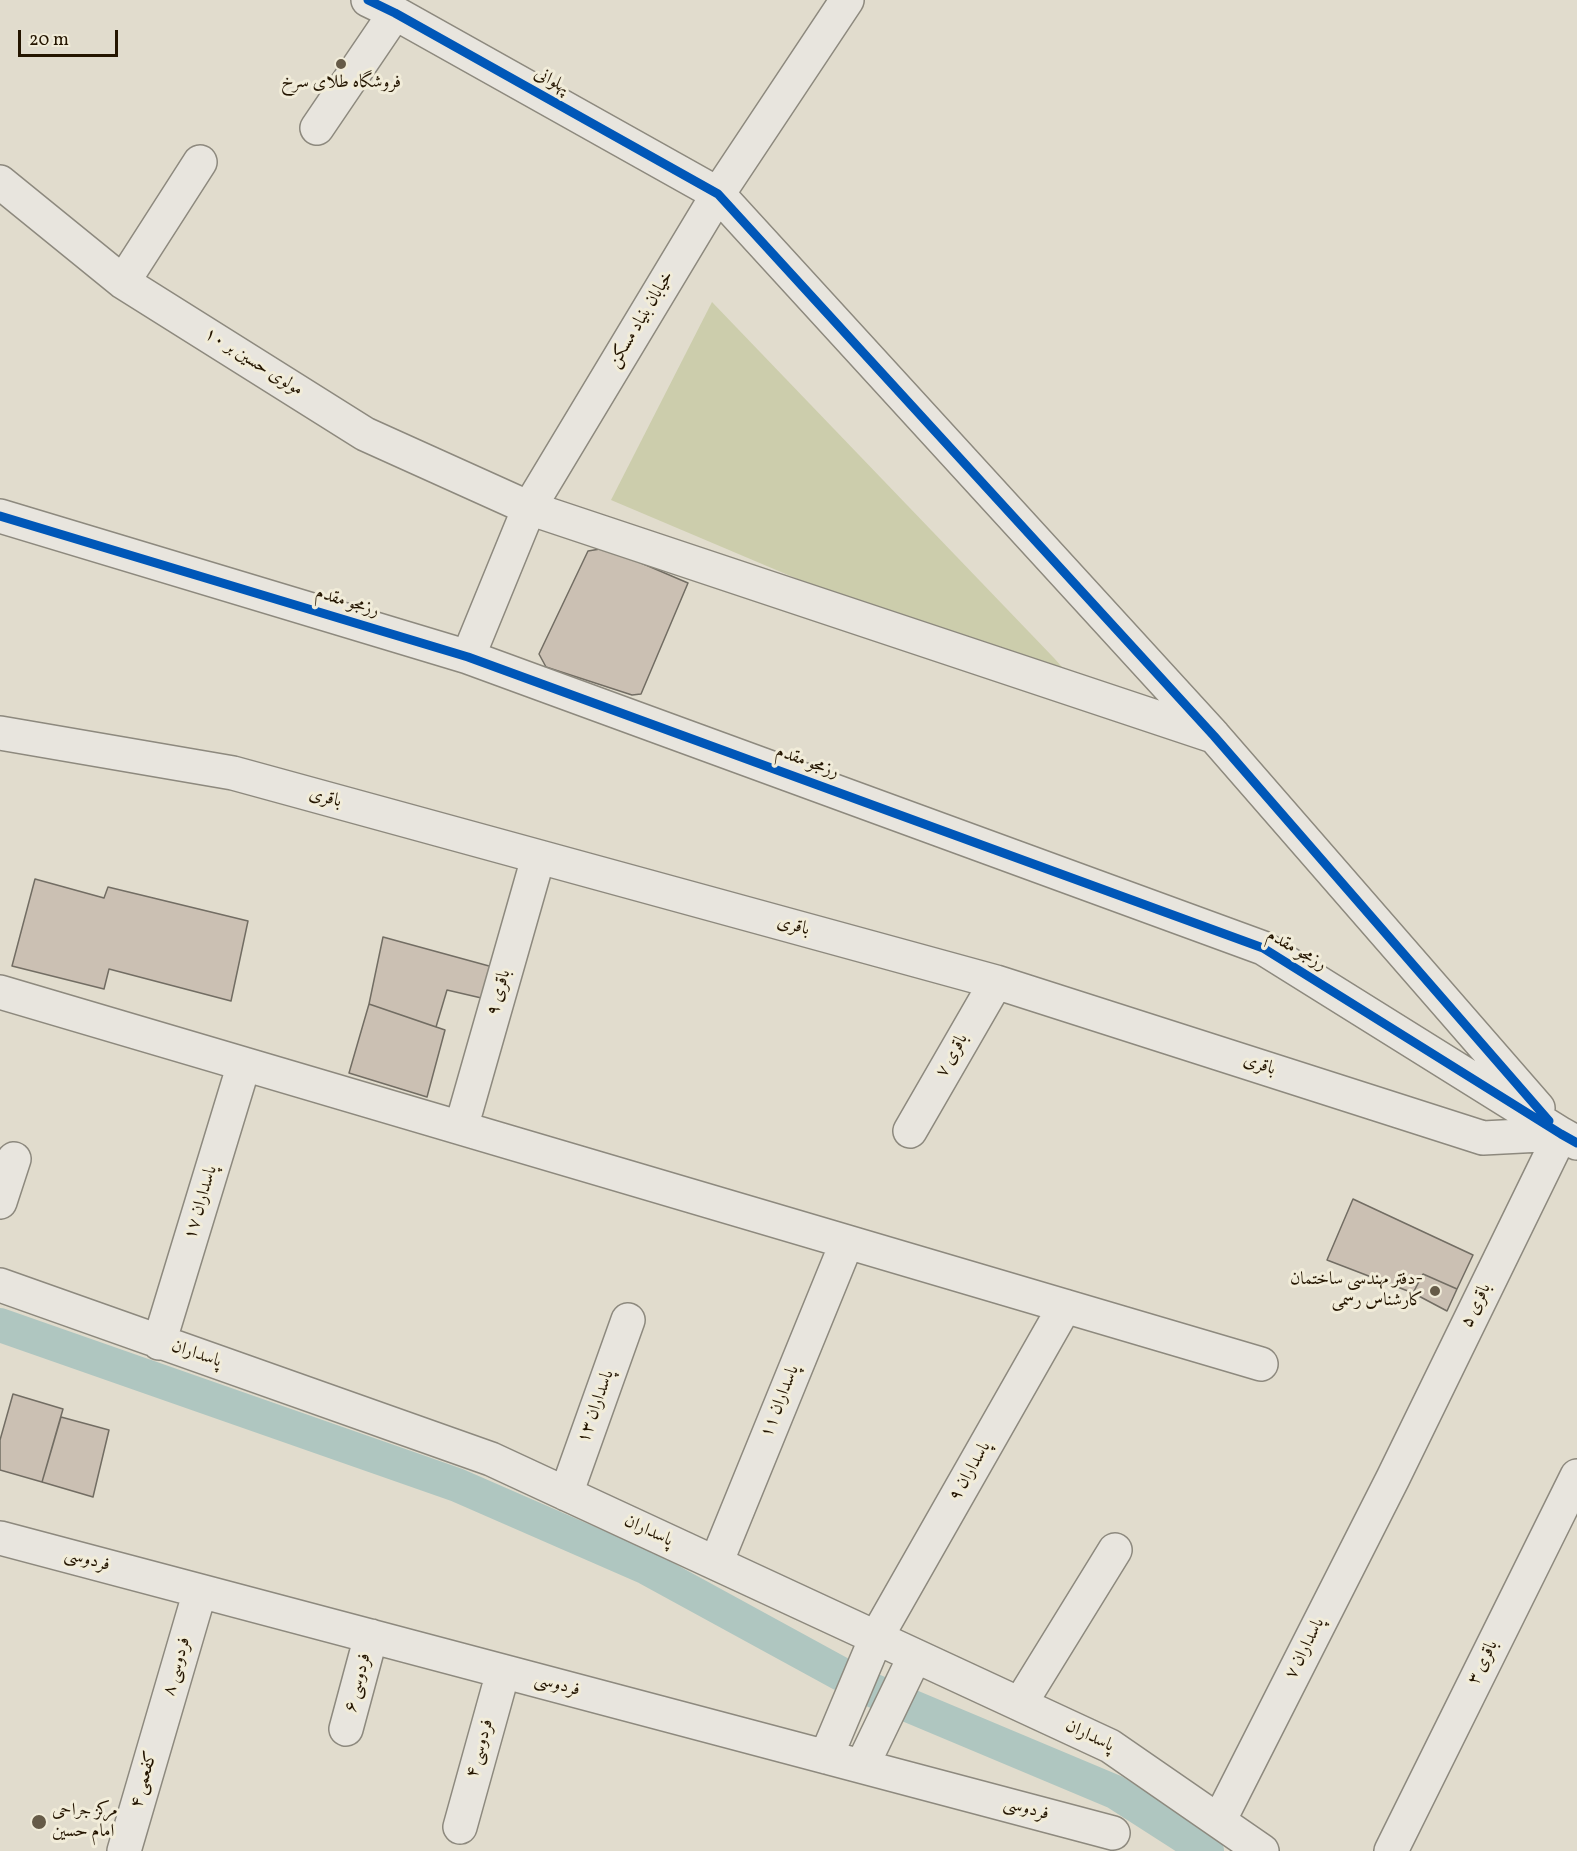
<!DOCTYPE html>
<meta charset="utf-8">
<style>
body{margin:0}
#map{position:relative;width:1577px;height:1851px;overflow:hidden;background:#e1dccd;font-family:Vollkorn,serif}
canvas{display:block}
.scale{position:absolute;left:18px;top:30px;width:100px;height:27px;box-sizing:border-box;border:3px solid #241500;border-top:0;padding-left:8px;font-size:18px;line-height:21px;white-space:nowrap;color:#241500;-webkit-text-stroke:4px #f1ecd9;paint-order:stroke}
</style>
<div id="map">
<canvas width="1577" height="1851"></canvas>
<div class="scale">20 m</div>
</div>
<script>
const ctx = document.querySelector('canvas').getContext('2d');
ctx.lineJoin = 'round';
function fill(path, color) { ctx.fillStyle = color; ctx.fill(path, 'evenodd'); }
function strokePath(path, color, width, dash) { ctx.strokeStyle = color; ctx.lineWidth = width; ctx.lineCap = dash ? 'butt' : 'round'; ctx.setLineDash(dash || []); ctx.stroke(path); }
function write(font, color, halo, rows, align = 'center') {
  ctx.font = font + ' Vollkorn,Amiri,serif'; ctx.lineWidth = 6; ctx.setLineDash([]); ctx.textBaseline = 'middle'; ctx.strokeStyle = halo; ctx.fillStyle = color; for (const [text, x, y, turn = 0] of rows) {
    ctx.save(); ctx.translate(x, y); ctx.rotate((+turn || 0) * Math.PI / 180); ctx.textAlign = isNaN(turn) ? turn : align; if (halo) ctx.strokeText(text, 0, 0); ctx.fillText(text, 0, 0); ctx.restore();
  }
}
const green = new Path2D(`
 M712,302l342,356 41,47 -484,-205z`);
const canal = new Path2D(`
 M0,1325l457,160 190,83 194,106
 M872,1690l243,102 92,59`);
const building = new Path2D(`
 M606,548l82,35 -47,111 -9,1 -86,-28 -7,-13 49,-103z
 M35,879l69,19 4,-11 140,34 -17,80 -122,-32 -5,20 -92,-23z
 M383,937l117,32 -10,31 -43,-10 -11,37 -67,-23z
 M369,1004l76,26 -18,67 -78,-24z
 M1353,1199l120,56 -16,34 -34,-15 -10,19 -86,-33z
 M1423,1274l34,15 -10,22 -34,-18z
 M13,1394l50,15 -21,73 -42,-12v-30z
 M61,1417l48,13 -16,67 -51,-15z`);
const minor = new Path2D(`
 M368,0l27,13 323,181 496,542 324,372
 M317,128l78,-115
 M0,182l123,100 242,152 164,74 684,228
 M123,282l77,-120
 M0,516l468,141 795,291 298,186 16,9
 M468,657l61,-149 189,-314 129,-194
 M0,733l233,40 763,209 487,156 78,-4
 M0,992l1261,372
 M461,1128l77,-270
 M910,1131l86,-149
 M0,1202l14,-43
 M0,1285l491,174 619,287 152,105
 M159,1343l85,-279
 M566,1494l62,-174
 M0,1538l1113,295
 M716,1563l131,-321
 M1020,1704l95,-154
 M346,1729l25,-93
 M826,1757l50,-119 189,-332
 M862,1766l53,-110
 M1219,1821l174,-343 168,-344
 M460,1827l43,-155
 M124,1851l76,-260
 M1391,1851l186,-375`);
const cycleway = new Path2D(`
 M368,0l27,13 323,181 496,542 335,385
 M0,516l468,141 795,291 298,186 16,9`);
const markers = [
 [341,64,6,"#665b48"],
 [1435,1291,6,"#665b48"],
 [39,1822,8,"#665b48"]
];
const streetNames = [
 ["پهلوانی",551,82,29],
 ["خیابان بنیاد مسکن",642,320,-59],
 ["مولوی حسین بر ۱۰",253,363,32],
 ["رزمجو مقدم",347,603,17],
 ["رزمجو مقدم",807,763,20],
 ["باقری",325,799,15],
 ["باقری",793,927,15],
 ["رزمجو مقدم",1296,951,30],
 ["باقری ۹",500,993,-74],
 ["باقری ۷",953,1056,-60],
 ["باقری",1259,1066,18],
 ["پاسداران ۱۷",202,1203,-73],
 ["باقری ۵",1477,1306,-64],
 ["پاسداران",196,1355,19],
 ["پاسداران ۱۱",781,1402,-68],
 ["پاسداران ۱۳",597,1407,-70],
 ["پاسداران ۹",971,1472,-60],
 ["پاسداران",648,1532,25],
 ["فردوسی",87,1561,15],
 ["پاسداران ۷",1306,1649,-63],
 ["باقری ۳",1484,1663,-64],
 ["فردوسی ۸",178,1667,-74],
 ["فردوسی ۶",359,1683,-75],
 ["فردوسی",557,1686,15],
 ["پاسداران",1089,1737,26],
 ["فردوسی ۴",481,1749,-74],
 ["کفعمی ۴",145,1780,-74],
 ["فردوسی",1026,1810,15]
];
const poiNames = [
 ["فروشگاه طلای سرخ",341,84],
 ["دفتر مهندسی ساختمان-",1423,1281,"right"],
 ["کارشناس رسمی",1423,1302,"right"],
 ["مرکز جراحی",52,1812,"left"],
 ["امام حسین",52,1833,"left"]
];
fill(green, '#cccdac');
strokePath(canal, '#afc6c0', 34);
fill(building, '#cbc0b3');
strokePath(building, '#726d63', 1.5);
strokePath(minor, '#8d897e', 36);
strokePath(minor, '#e8e5de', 33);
strokePath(cycleway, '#0057b8', 9);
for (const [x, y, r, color] of markers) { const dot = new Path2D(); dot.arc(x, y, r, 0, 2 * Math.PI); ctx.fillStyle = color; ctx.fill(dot); strokePath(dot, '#f1ecd9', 2); }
write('18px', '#241500', '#f1ecd9', streetNames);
write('18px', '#241500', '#f1ecd9', poiNames);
</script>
